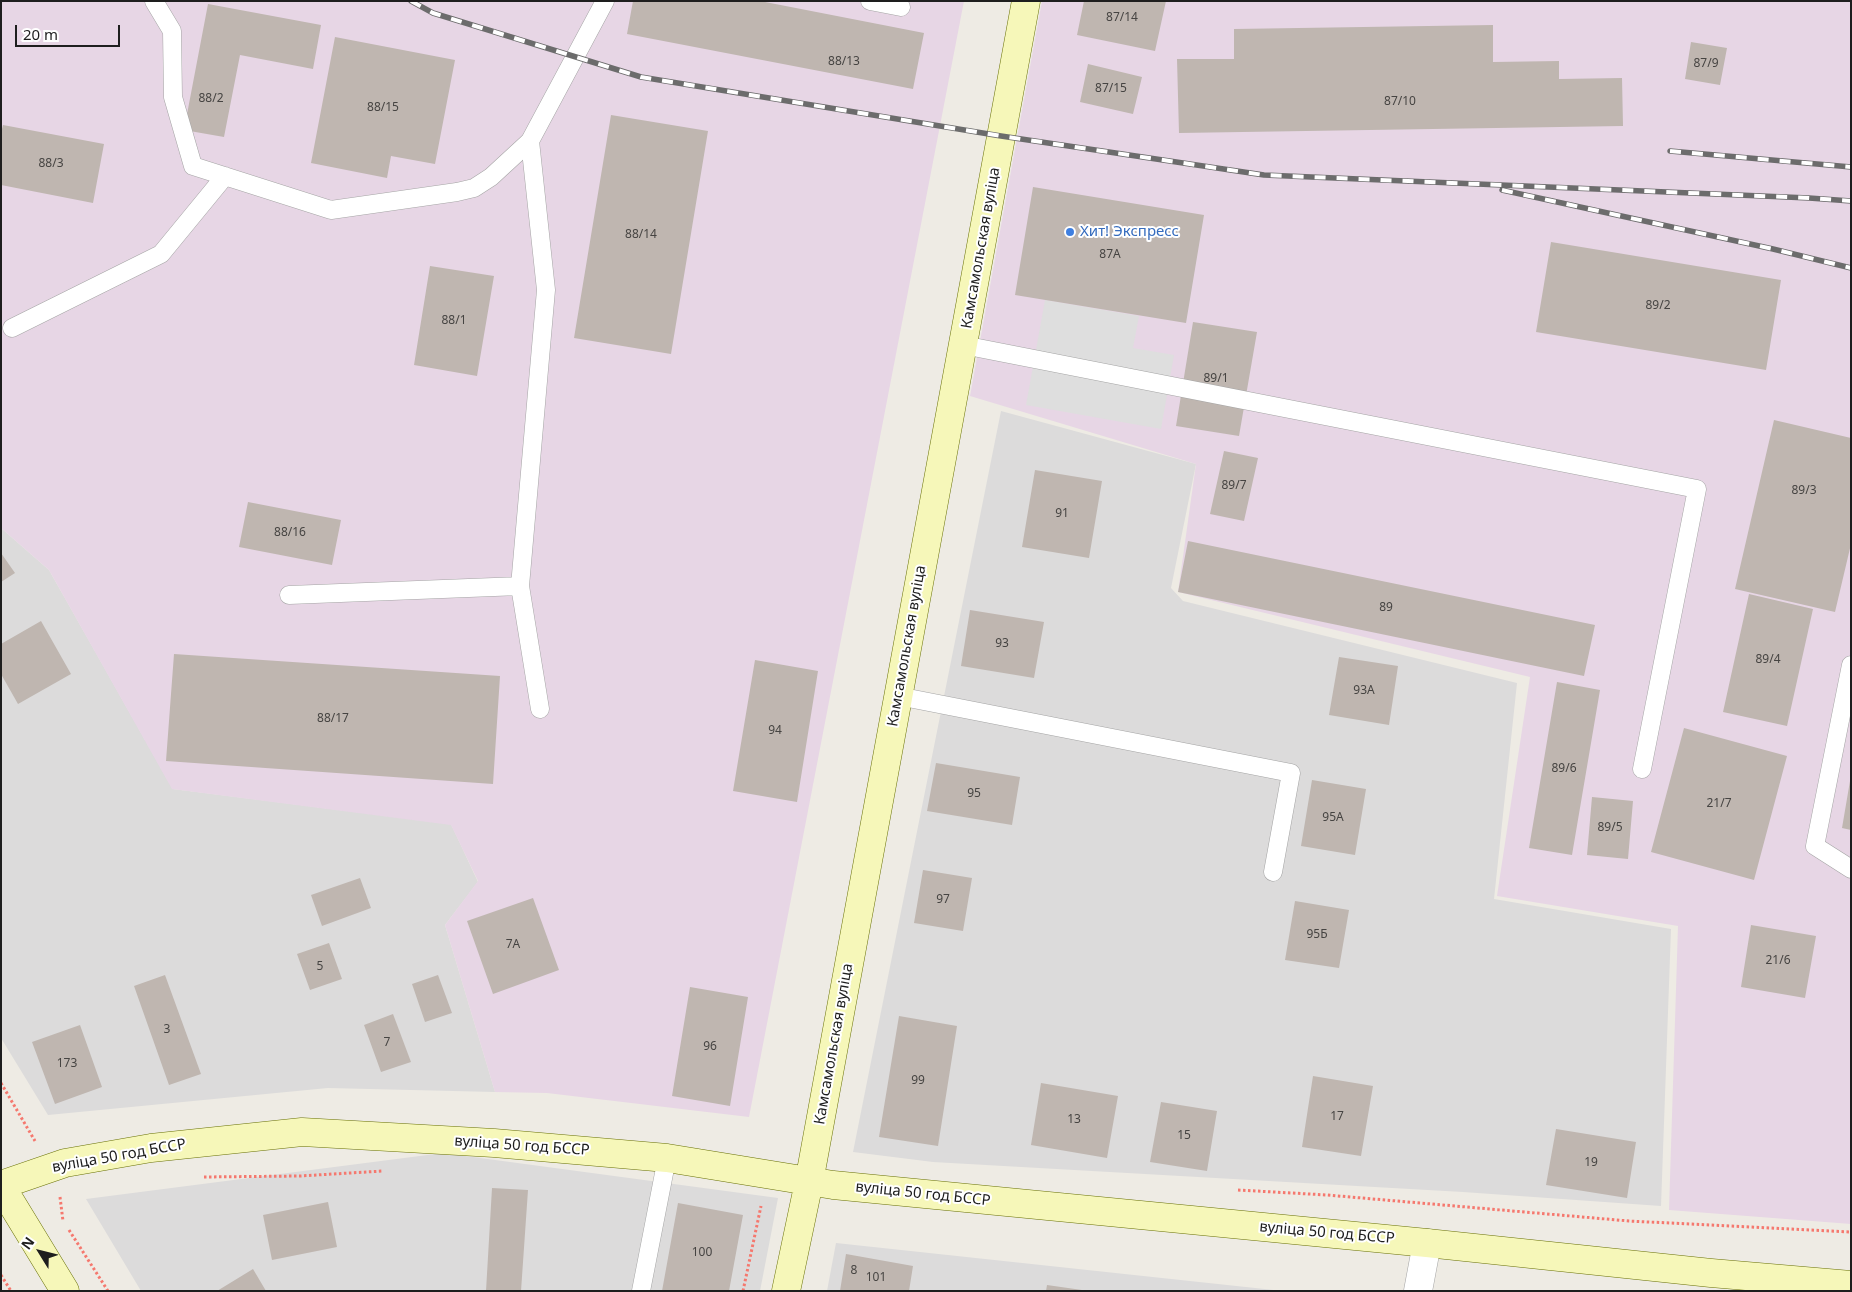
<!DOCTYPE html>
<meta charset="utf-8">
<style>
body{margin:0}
#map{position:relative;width:1852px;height:1292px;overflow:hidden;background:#eeebe4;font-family:"Noto Sans",sans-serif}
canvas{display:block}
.frame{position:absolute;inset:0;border:2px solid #1e1e1e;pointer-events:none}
.north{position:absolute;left:15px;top:1227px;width:50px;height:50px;-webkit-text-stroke:4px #fff;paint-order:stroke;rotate:306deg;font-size:14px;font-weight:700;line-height:20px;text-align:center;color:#1e1e1e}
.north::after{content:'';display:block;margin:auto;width:18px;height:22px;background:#1e1e1e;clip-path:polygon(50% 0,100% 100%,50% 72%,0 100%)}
.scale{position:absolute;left:15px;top:25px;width:105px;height:22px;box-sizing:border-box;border:2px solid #1e1e1e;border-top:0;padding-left:6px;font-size:15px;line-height:18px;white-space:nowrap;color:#1e1e1e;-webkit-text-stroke:4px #fff;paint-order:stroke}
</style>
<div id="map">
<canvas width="1852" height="1292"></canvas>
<div class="frame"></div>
<div class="north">N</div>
<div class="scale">20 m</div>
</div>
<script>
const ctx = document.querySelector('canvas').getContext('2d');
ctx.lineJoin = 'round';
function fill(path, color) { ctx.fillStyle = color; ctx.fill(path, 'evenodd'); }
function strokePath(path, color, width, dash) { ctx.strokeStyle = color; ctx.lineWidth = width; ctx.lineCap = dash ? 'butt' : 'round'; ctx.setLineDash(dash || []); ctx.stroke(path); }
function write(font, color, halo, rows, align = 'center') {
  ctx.font = font + ' "Noto Sans",sans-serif'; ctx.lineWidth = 4; ctx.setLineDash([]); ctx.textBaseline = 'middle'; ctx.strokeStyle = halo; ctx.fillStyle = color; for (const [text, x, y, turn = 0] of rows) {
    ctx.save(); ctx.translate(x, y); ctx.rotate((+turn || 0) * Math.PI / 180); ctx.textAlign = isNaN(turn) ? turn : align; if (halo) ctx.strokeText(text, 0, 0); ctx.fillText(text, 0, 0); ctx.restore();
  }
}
const residential = new Path2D(`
 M1001,411l195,53 -25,124 12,13 334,82 -23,216 177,30 -10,277 -198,-14 -530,-30 -80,-10z
 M1,528l48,42 124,219 278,35 27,58 -33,43 50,167 -167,-4 -280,27 -47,-77z
 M443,1153l335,45 -18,93h-619l-55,-92z
 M836,1243l447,48h-456z`);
const industrial = new Path2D(`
 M1,1h963l-215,1116 -202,-24 -52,-1 -50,-167 33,-44 -27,-56 -279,-36 -123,-219 -48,-42z
 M1042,1h809v1223l-182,-14 9,-284 -181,-30 33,-219 -352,-85 18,-128 -226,-68z`);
const parking = new Path2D(`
 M1045,300l94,16 -6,32 41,7 -13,74 -135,-24z`);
const building = new Path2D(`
 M633,1h127l164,32 -11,56 -286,-55z
 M1084,1h82l-11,50 -78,-16z
 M208,4l113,21 -8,44 -73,-14 -16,82 -40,-7z
 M1493,25v37l66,-1v18l63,-1 1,48 -444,7 -2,-74h57v-30z
 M335,37l120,23 -20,104 -44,-8 -4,22 -76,-15z
 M1691,42l36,6 -7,37 -35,-6z
 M1088,64l54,13 -9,37 -53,-12z
 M611,115l97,16 -37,223 -97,-16z
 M3,125l101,19 -11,59 -92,-18v-52z
 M1033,187l171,28 -18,108 -171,-28z
 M1551,242l230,38 -15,90 -230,-38z
 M430,266l64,10 -17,100 -63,-11z
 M1193,322l64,10 -18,104 -63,-10z
 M1774,420l77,18v106l-16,68 -100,-23z
 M1224,451l34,7 -14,63 -34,-7z
 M1035,470l67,11 -13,77 -67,-11z
 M248,502l93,18 -9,45 -93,-18z
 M1188,541l407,84 -11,51 -406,-84z
 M1,553l14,20 -14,9z
 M1749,594l64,15 -26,117 -64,-14z
 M970,610l74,12 -10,56 -73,-12z
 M41,621l30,53 -53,30 -17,-30v-30z
 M174,654l326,22 -7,108 -327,-23z
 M1339,657l59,9 -9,59 -60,-10z
 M755,660l63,11 -21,131 -64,-11z
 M1557,682l43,8 -28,165 -43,-7z
 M1684,728l103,28 -33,124 -103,-28z
 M936,763l84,14 -8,48 -85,-14z
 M1312,780l54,9 -11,66 -54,-9z
 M1850,781h1v49l-9,-2z
 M1592,797l41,4 -5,58 -41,-4z
 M923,870l49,8 -9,53 -49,-8z
 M360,878l11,30 -49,18 -11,-31z
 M533,898l26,72 -66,24 -26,-73z
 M1295,901l54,9 -10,58 -54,-8z
 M1751,925l65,11 -11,62 -64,-11z
 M329,943l13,36 -32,11 -13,-36z
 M165,975l36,99 -32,11 -35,-99z
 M438,975l14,38 -27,9 -13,-38z
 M690,987l58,10 -18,109 -58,-10z
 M393,1014l18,48 -30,10 -17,-47z
 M899,1016l58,10 -19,120 -59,-9z
 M80,1025l22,62 -47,17 -23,-62z
 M1313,1076l60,10 -12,70 -59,-9z
 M1041,1083l77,13 -11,62 -76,-13z
 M1161,1102l56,9 -10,60 -57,-9z
 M1556,1129l80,13 -9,56 -81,-13z
 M492,1188l36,2 -7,101h-35z
 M328,1202l9,45 -65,13 -9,-45z
 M678,1203l65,12 -14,76h-67z
 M846,1254l67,12 -4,25h-69z
 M253,1269l13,22h-49z
 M1047,1285l35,5 -1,1h-35z`);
const path = new Path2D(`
 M1,1083l34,58
 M204,1177l96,-1 83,-5
 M1238,1190l89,5 302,26 222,11
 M60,1197l3,24
 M69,1230l39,61
 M1,1275l10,16
 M743,1291l18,-85`);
const service = new Path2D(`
 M154,1l18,30 1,66 20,69 138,44 126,-18 17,-4 17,-11 39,-36 75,-140
 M870,1l31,6
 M530,141l16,149 -26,296 20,123
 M12,328l149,-74 64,-78
 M963,345l734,144 -55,280
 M289,595l231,-9
 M1851,665l-36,181 36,23
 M898,696l393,77 -18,99
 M641,1291l26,-133`);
const minor = new Path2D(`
 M1418,1291l9,-48`);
const secondary = new Path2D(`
 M1,1185l64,-22 86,-15 151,-16 192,11 173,15 166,27 594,58 284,30 140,12
 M1,1186l64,105
 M786,1291l23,-109 217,-1181`);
const rail = new Path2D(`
 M411,1l22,12 208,64 360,59 263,39 545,23 42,3
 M1670,151l181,16
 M1502,190l271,59 78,19`);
const markers = [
 [1070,232,5,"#3f7fe0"]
];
const numberNames = [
 ["87/14",1122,18],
 ["88/13",844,62],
 ["87/9",1706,64],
 ["87/15",1111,89],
 ["88/2",211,99],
 ["87/10",1400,102],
 ["88/15",383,108],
 ["88/3",51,164],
 ["88/14",641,235],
 ["87А",1110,255],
 ["89/2",1658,306],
 ["88/1",454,321],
 ["89/1",1216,379],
 ["89/7",1234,486],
 ["89/3",1804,491],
 ["91",1062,514],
 ["88/16",290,533],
 ["89",1386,608],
 ["93",1002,644],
 ["89/4",1768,660],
 ["93А",1364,691],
 ["88/17",333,719],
 ["94",775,731],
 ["89/6",1564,769],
 ["95",974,794],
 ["21/7",1719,804],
 ["95А",1333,818],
 ["89/5",1610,828],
 ["97",943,900],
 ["95Б",1317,935],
 ["7А",513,945],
 ["21/6",1778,961],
 ["5",320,967],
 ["3",167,1030],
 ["7",387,1043],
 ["96",710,1047],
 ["173",67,1064],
 ["99",918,1081],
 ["17",1337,1117],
 ["13",1074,1120],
 ["15",1184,1136],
 ["19",1591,1163],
 ["100",702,1253],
 ["8",854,1271],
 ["101",876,1278]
];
const shopNames = [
 ["Хит! Экспресс",1080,232]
];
const streetNames = [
 ["Камсамольская вуліца",981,248,-80],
 ["Камсамольская вуліца",907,646,-80],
 ["Камсамольская вуліца",834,1044,-80],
 ["вуліца 50 год БССР",522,1146,4],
 ["вуліца 50 год БССР",119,1156,-10],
 ["вуліца 50 год БССР",923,1194,6],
 ["вуліца 50 год БССР",1327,1233,5]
];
fill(residential, '#dcdbdb');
fill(industrial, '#e7d6e5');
fill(parking, '#dedede');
fill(building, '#bfb6b0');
strokePath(service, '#a5a5a5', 19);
strokePath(minor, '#a5a5a5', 29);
strokePath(secondary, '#697108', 29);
strokePath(path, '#f5786e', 3, [2.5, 2.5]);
strokePath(service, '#fff', 18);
strokePath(minor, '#fff', 28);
strokePath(secondary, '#f6f7b9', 28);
strokePath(rail, '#6c6c6c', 5.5);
strokePath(rail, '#fff', 4, [11]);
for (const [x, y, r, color] of markers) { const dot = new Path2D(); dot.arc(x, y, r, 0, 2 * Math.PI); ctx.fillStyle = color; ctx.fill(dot); strokePath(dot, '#fff', 2); }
write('12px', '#464442', null, numberNames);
write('15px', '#366cbe', '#fff', shopNames, 'left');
write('15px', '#1e1e1e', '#fff', streetNames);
</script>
